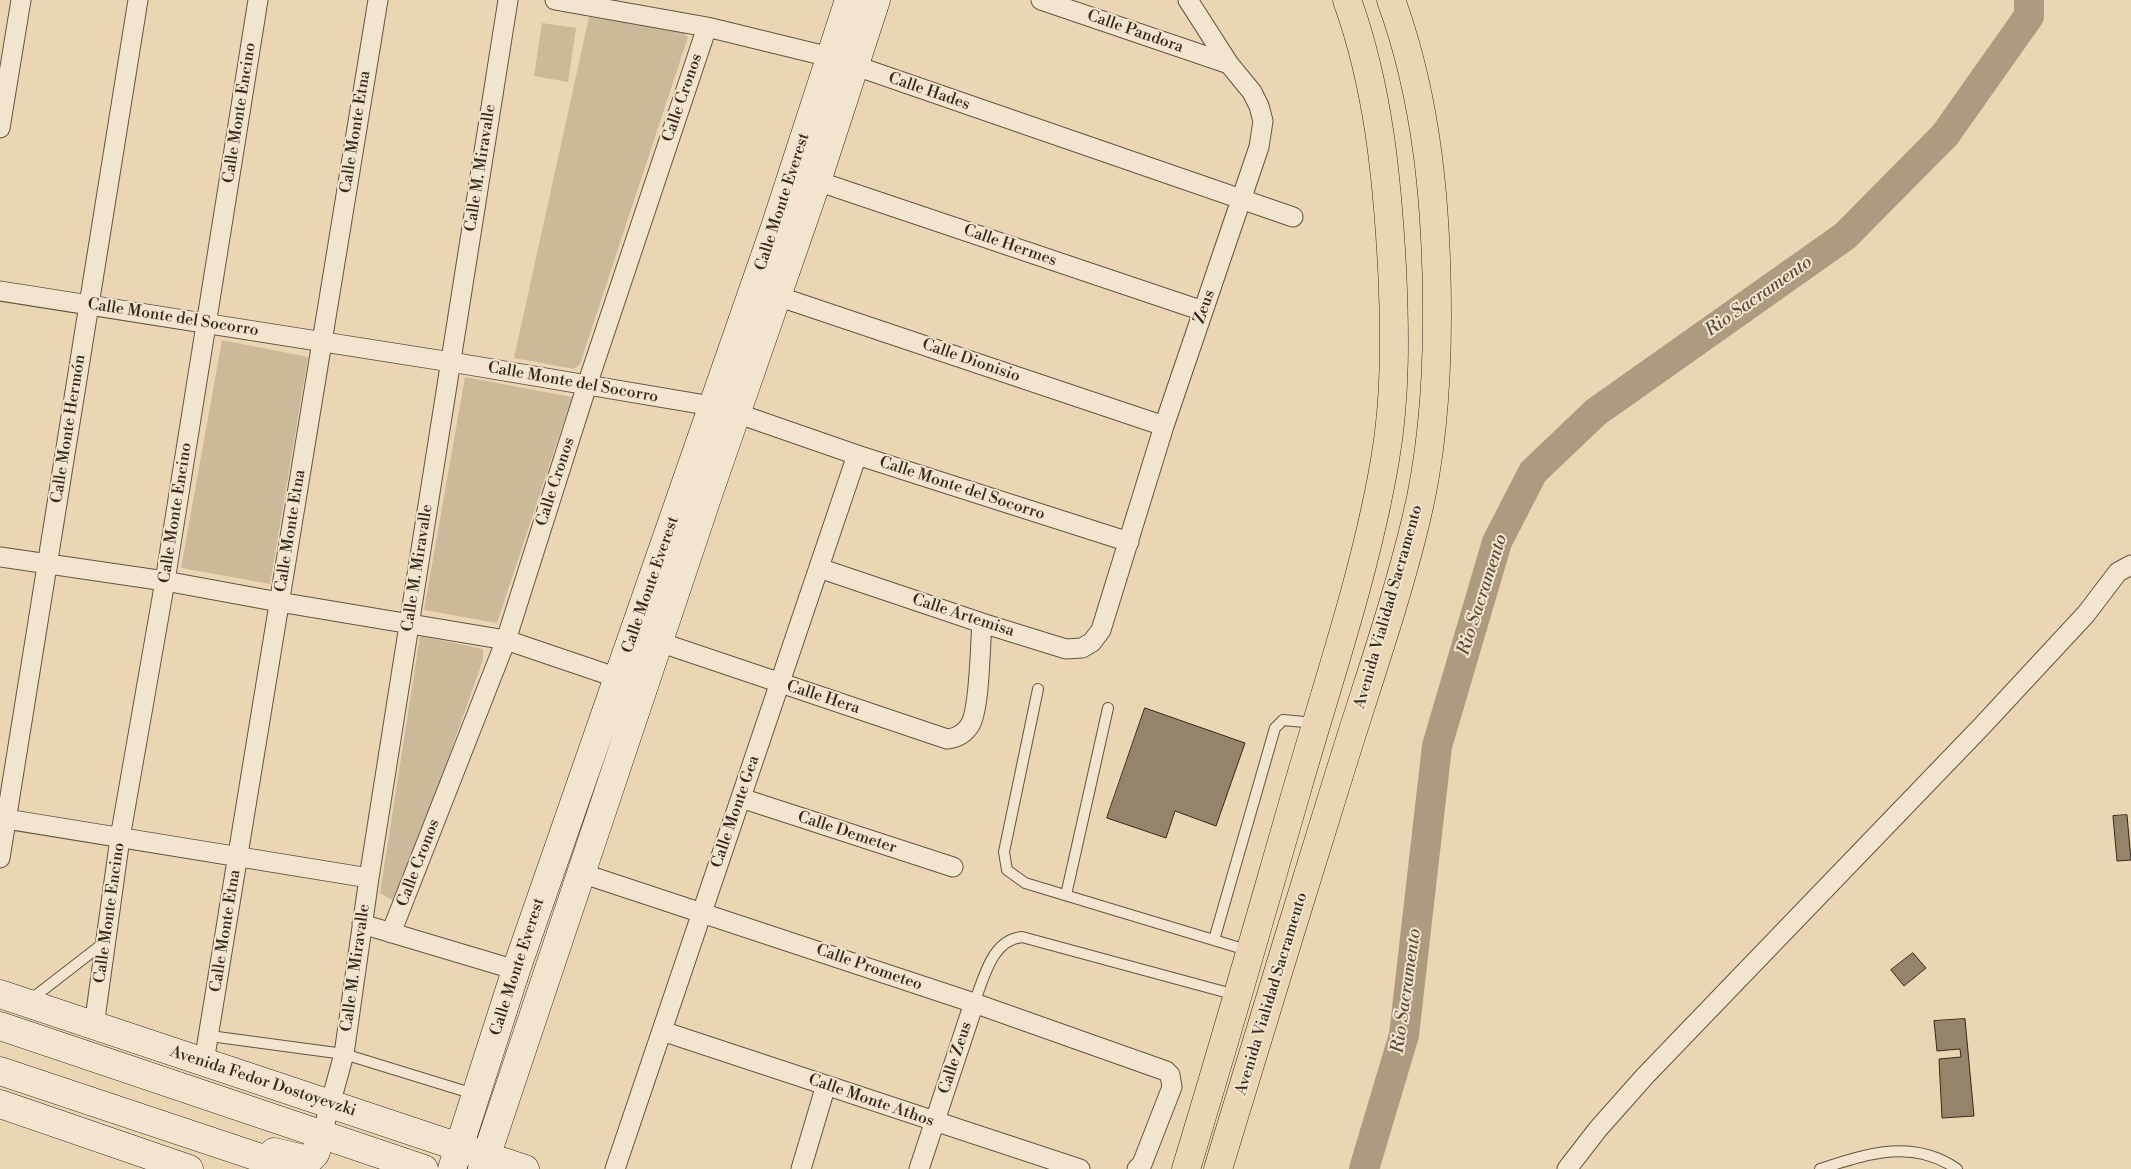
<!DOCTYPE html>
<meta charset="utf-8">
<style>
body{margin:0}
canvas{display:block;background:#ebd6b3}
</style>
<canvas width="2131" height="1169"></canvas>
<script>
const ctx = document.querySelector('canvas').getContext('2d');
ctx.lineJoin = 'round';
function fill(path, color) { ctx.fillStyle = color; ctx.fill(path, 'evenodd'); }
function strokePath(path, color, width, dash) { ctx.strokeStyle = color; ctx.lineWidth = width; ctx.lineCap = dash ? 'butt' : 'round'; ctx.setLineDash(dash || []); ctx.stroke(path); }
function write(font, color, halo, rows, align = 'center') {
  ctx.font = font + ' "Libre Bodoni",serif'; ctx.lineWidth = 4; ctx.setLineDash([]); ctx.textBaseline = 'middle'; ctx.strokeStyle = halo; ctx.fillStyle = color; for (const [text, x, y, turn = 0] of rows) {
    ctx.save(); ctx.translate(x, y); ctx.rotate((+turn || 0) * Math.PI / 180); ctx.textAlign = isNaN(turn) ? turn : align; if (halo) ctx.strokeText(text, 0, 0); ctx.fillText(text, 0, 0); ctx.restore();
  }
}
const green = new Path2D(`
 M589,17l90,13 9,7 -108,327 -6,5 -60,-11z
 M542,23l34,5 -8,54 -34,-6z
 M222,340l86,17 -38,227 -89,-16z
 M465,377l107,20 -75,226 -73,-13z
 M420,636l63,13v11l-84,237 -7,3 -12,-7z`);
const river = new Path2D(`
 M1364,1169l40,-134 33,-289 60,-204 36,-70 63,-60 249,-176 100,-101 84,-119v-16`);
const building = new Path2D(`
 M1145,708l100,35 -29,83 -41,-15 -9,27 -59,-20z
 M2127,815l4,45 -14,1 -4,-45z
 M1913,953l13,15 -22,18 -13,-16z
 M1965,1019l9,97 -32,2 -3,-59 22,-2 -1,-8 -23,2 -3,-30z`);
const lane = new Path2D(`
 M1038,689l-34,163 3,18 18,13 225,68
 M1066,895l42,-187
 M1214,940l61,-212 8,-8 32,3
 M30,1000l75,-58
 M974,1003c10,-24 17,-63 48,-66l214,58
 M210,1036l134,18 130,40
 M1820,1169c47,-15 92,-31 137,0`);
const street = new Path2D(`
 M555,0l152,27 123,30 463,160
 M1041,0l188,64
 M0,128l21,-128
 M817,181l386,130
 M0,291l451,71 261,44 24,7 121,42 272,87
 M777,296l387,130
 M0,557l165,24 114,21 227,38 112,38
 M819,568l163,55 84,26 16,-1 10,-6 9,-12 63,-204 95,-279 4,-26 -4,-15 -7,-14 -23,-28 -41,-64
 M659,642l288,97c10,-1 18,-6 23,-14 10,-16 10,-80 12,-102
 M741,798l212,69
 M0,818l369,60
 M0,858l138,-858
 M581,873l393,130 192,68 4,4 2,12 -30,77 -5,5
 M362,924l154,46
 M391,933l115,-293 81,-255 120,-358
 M94,1026l26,-188 45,-257 93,-581
 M662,1031l418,138
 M204,1062l174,-1062
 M322,1134l22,-80 25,-176 139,-878
 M615,1169l242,-714
 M801,1169l25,-84
 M919,1169l55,-166
 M1567,1169l31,-40 47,-53 337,-350 104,-112 32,-42 13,-7`);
const secondary = new Path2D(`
 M0,994l525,175
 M0,1026l424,143
 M0,1071l294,98
 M0,1104l189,65
 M274,1152l30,7 7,-1 4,-4 7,-20
 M452,1169l64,-199 258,-740 75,-230
 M482,1169l227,-677 108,-311 59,-181`);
const highway = new Path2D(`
 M1186,1169c39,-127 75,-255 112,-383 31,-108 68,-215 87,-326 11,-64 10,-129 7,-193 -5,-91 -14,-181 -45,-267
 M1218,1169c40,-131 80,-263 121,-394 26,-85 56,-168 77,-255 16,-66 21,-136 21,-204 0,-106 -9,-215 -46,-316`);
const streetNames = [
 ["Calle Pandora",1135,32,19],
 ["Calle Hades",929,92,19],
 ["Calle Cronos",683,98,-71],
 ["Calle Monte Encino",240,113,-81],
 ["Calle Monte Etna",356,132,-81],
 ["Calle M. Miravalle",481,168,-81],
 ["Calle Monte Everest",783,202,-72],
 ["Calle Hermes",1010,246,19],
 ["Zeus",1205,307,-71],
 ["Calle Monte del Socorro",173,318,9],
 ["Calle Dionisio",971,361,19],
 ["Calle Monte del Socorro",573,383,10],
 ["Calle Monte Hermón",69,429,-81],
 ["Calle Cronos",556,482,-72],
 ["Calle Monte del Socorro",962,489,18],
 ["Calle Monte Encino",176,513,-81],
 ["Calle Monte Etna",291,531,-81],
 ["Calle M. Miravalle",418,568,-81],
 ["Calle Monte Everest",651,585,-71],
 ["Avenida Vialidad Sacramento",1389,607,-74],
 ["Calle Artemisa",963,616,18],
 ["Calle Hera",823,698,18],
 ["Calle Monte Gea",736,812,-71],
 ["Calle Demeter",847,833,18],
 ["Calle Cronos",419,863,-69],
 ["Calle Monte Encino",110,913,-82],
 ["Calle Monte Etna",226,931,-81],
 ["Calle Monte Everest",518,967,-72],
 ["Calle M. Miravalle",356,968,-82],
 ["Calle Prometeo",869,968,19],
 ["Avenida Vialidad Sacramento",1272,994,-73],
 ["Calle Zeus",956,1058,-72],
 ["Avenida Fedor Dostoyevzki",263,1082,18],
 ["Calle Monte Athos",871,1101,19]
];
const waterNames = [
 ["Rio Sacramento",1759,297,-35],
 ["Rio Sacramento",1483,595,-72],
 ["Rio Sacramento",1407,991,-82]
];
fill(green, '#ccb999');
strokePath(river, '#ae9b7f', 30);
fill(building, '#95836a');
strokePath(building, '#37291b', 1);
strokePath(lane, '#645441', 12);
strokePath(street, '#645441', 21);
strokePath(secondary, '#37291b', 29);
strokePath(highway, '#37291b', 29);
strokePath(lane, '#f2e4ce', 10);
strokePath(street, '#f2e4ce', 19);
strokePath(secondary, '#f2e4ce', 28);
strokePath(highway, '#ebd6b3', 28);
write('16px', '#37291b', '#f2e4ce', streetNames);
write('italic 18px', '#5b4b39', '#f2e4ce', waterNames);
</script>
